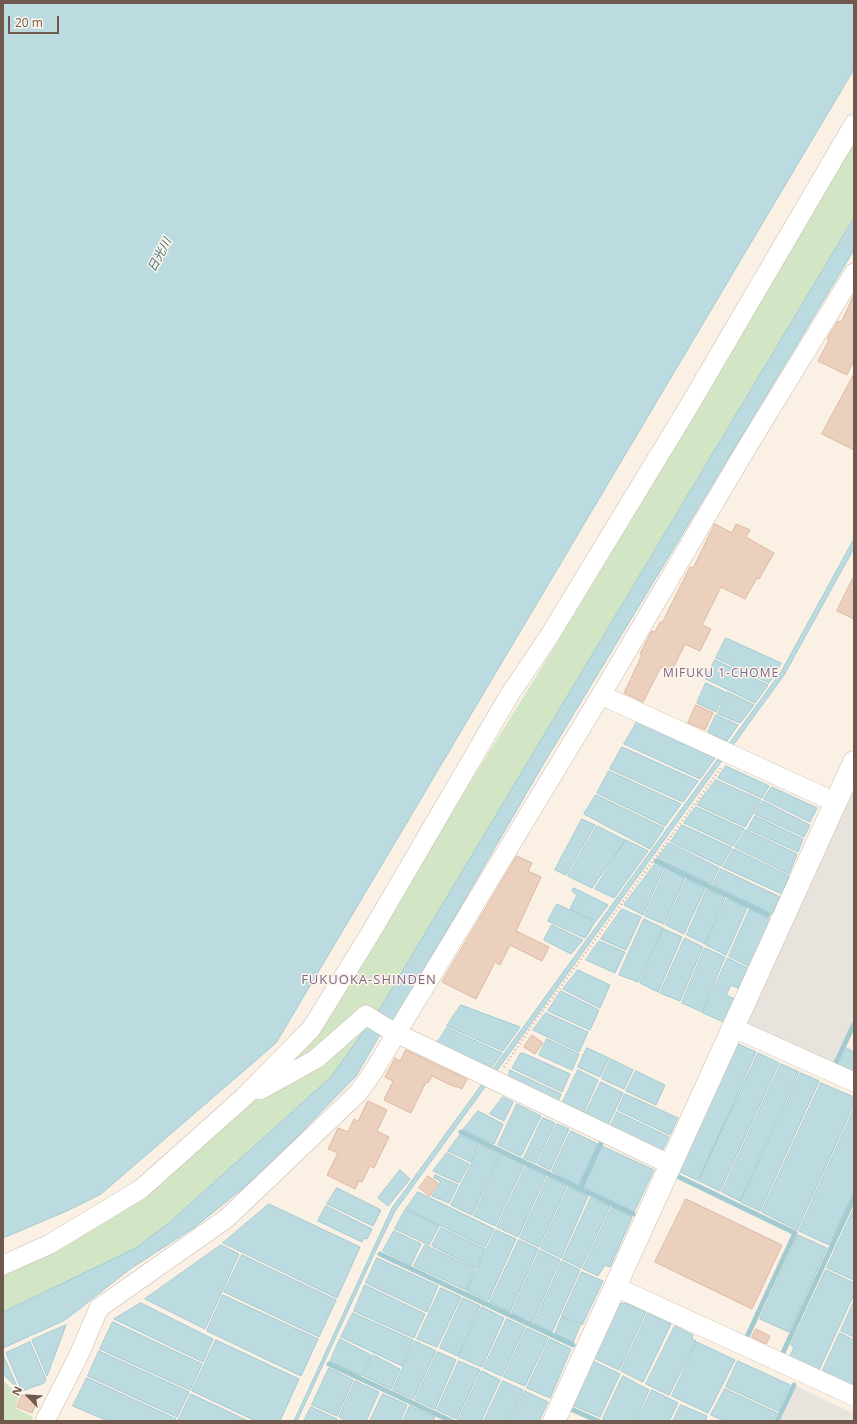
<!DOCTYPE html>
<meta charset="utf-8">
<style>
body{margin:0}
#map{position:relative;width:857px;height:1424px;overflow:hidden;background:#faf1e4;font-family:"Open Sans",sans-serif}
canvas{display:block}
.frame{position:absolute;inset:0;border:4px solid #6f594c;pointer-events:none}
.north{position:absolute;left:8px;top:1376px;width:40px;height:40px;-webkit-text-stroke:3px #fdf5ea;paint-order:stroke;rotate:295deg;font-size:11px;font-weight:700;line-height:16px;text-align:center;color:#6f594c}
.north::after{content:'';display:block;margin:auto;width:14px;height:18px;background:#6f594c;clip-path:polygon(50% 0,100% 100%,50% 72%,0 100%)}
.scale{position:absolute;left:8px;top:16px;width:51px;height:18px;box-sizing:border-box;border:2px solid #6f594c;border-top:0;padding-left:5px;font-size:12px;line-height:14px;white-space:nowrap;color:#6f594c;-webkit-text-stroke:3px #fdf5ea;paint-order:stroke}
</style>
<div id="map">
<canvas width="857" height="1424"></canvas>
<div class="frame"></div>
<div class="north">N</div>
<div class="scale">20 m</div>
</div>
<script>
const ctx = document.querySelector('canvas').getContext('2d');
ctx.lineJoin = 'round';
function fill(path, color) { ctx.fillStyle = color; ctx.fill(path, 'evenodd'); }
function strokePath(path, color, width, dash) { ctx.strokeStyle = color; ctx.lineWidth = width; ctx.lineCap = dash ? 'butt' : 'round'; ctx.setLineDash(dash || []); ctx.stroke(path); }
function write(font, color, halo, rows, align = 'center') {
  ctx.font = font + ' "Open Sans","Noto Sans JP",sans-serif'; ctx.lineWidth = 3; ctx.setLineDash([]); ctx.textBaseline = 'middle'; ctx.strokeStyle = halo; ctx.fillStyle = color; for (const [text, x, y, turn = 0] of rows) {
    ctx.save(); ctx.translate(x, y); ctx.rotate((+turn || 0) * Math.PI / 180); ctx.textAlign = isNaN(turn) ? turn : align; if (halo) ctx.strokeText(text, 0, 0); ctx.fillText(text, 0, 0); ctx.restore();
  }
}
const industrial = new Path2D(`
 M854,790v231l-22,47 -88,-40 105,-236z
 M796,1386l58,28v7h-74z`);
const green = new Path2D(`
 M854,137v81l-473,789 -6,10 -106,66 189,-281 99,-159 139,-232z
 M371,1022l-40,55 -161,145 -34,26 -133,64v-39l50,-24 199,-151z
 M3,1381l17,14 -5,13 18,9 -2,4h-28z`);
const water = new Path2D(`
 M3,3h851v66l-578,974 -175,151 -32,16 -66,28z
 M854,218v32l-310,513 -150,258 -5,-2 -33,57 -65,67 -43,41 -53,43 -65,42 -61,48 -6,4 -60,27v-36l133,-64 34,-26 161,-145 50,-70z
 M854,539v9l-70,127 -389,536 -20,41 -78,169h-3l98,-213 389,-536z
 M726,638l55,25 -6,12 -6,8 -53,-25z
 M715,660l53,25 -13,18 -49,-24z
 M706,683l19,9 -9,20 -19,-9z
 M727,692l27,13 -14,18 -22,-9z
 M716,715l22,10 -11,16 -19,-9z
 M637,722l78,36 -15,21 -76,-35z
 M622,747l76,34 -15,21 -73,-33z
 M726,766l43,20 -7,12 -44,-20z
 M609,771l72,33 -16,22 -68,-33z
 M716,780l45,20 -16,27 -48,-22z
 M772,787l45,21 -7,14 -46,-23z
 M596,795l68,33 -14,21 -66,-35z
 M763,801l47,24 -6,12 -49,-23z
 M696,807l48,22 -11,17 -49,-23z
 M755,816l48,23 -5,13 -50,-23z
 M582,819l13,6 -29,50 -11,-5z
 M682,825l50,23 -11,18 -50,-24z
 M597,826l28,14 -33,48 -24,-12z
 M746,830l51,24 -8,20 -54,-27z
 M626,840l22,11 -34,47 -19,-9z
 M669,843l50,25 -8,16 -54,-25z
 M734,849l55,27 -7,18 -59,-27z
 M656,863l8,4 -21,48 -19,-10z
 M666,868l19,10 -21,46 -19,-8z
 M721,869l59,28 -8,17 -59,-29z
 M687,879l18,9 -21,46 -18,-9z
 M574,888l34,17 -12,16 -26,-12 7,-14 -5,-4z
 M707,889l18,9 -20,46 -18,-9z
 M727,899l20,9 -21,47 -20,-10z
 M557,904l38,18 -10,16 -37,-17z
 M622,909l19,8 -15,33 -25,-11z
 M750,909l22,11 -22,47 -21,-11z
 M644,919l19,9 -25,54 -19,-7z
 M552,925l31,15 -12,14 -27,-14z
 M664,929l18,8 -24,55 -18,-9z
 M685,938l18,9 -23,54 -20,-8z
 M599,941l26,11 -10,21 -29,-13z
 M705,948l20,9 -23,55 -20,-9z
 M728,958l21,11 -9,20 -9,-4 -5,10 9,4 -11,23 -21,-9z
 M578,970l32,15 -10,23 -37,-19z
 M561,991l38,19 -9,20 -42,-19z
 M461,1005l59,22 -17,24 -56,-25z
 M546,1013l42,19 -9,20 -46,-22z
 M447,1028l55,25 -12,16 -53,-26z
 M547,1039l32,15 -7,16 -33,-15z
 M738,1044l18,8 -57,127 59,-126 21,10 -59,128 -40,-19z
 M587,1048l22,10 -9,19 -22,-10z
 M847,1048l7,4v24l-17,-7z
 M523,1053l47,21 -8,18 -50,-24 8,-14z
 M611,1059l22,11 -9,19 -22,-10z
 M781,1064l18,8 -59,129 -18,-9z
 M510,1070l51,24 -3,8 -49,-24z
 M578,1070l20,10 -15,34 -21,-10z
 M636,1071l29,14 -9,20 -30,-14z
 M801,1073l18,8 -59,130 -19,-9z
 M601,1082l22,11 -16,34 -22,-12z
 M821,1083l33,14v7l-57,126 -35,-18z
 M625,1094l53,24 -8,17 -52,-25z
 M503,1097l10,5 -9,19 -14,-7z
 M517,1104l24,12 -20,40 -23,-11z
 M854,1109v82l-25,54 -30,-14z
 M478,1111l25,13 -9,20 -31,-14z
 M617,1112l52,25 -7,14 -52,-23z
 M543,1118l12,5 -19,40 -12,-5z
 M557,1124l12,5 -19,41 -12,-6z
 M571,1131l27,13 -20,42 -26,-15z
 M460,1135l19,9 -8,18 -23,-11z
 M481,1145l19,9 -28,61 -21,-10z
 M602,1146l52,24 -20,42 -50,-25z
 M447,1153l22,11 -10,19 -26,-12z
 M502,1154l22,11 -29,61 -21,-10z
 M526,1166l20,10 -28,61 -21,-10z
 M400,1170l10,9 -22,27 -10,-8z
 M435,1175l23,10 -9,18 -17,-7 9,-15 -7,-3z
 M548,1177l19,9 -28,61 -19,-9z
 M569,1187l19,9 -27,62 -20,-10z
 M337,1188l44,22 -8,16 -46,-22z
 M418,1192l76,37 -9,18 -79,-38z
 M591,1198l19,8 -29,62 -18,-9z
 M269,1204l91,43 -23,51 -114,-55z
 M326,1206l46,23 -5,10 -3,-1 -2,4 -44,-21z
 M612,1207l20,10 -22,50 -5,-2 -7,11 -15,-7z
 M854,1208v72l-27,-12z
 M405,1210l34,16 -10,19 -34,-16z
 M441,1228l44,21 -9,19 -44,-22z
 M496,1230l20,9 -28,62 -21,-10z
 M394,1231l27,13 -10,21 -28,-14z
 M798,1235l29,13 -38,84 -29,-13z
 M519,1240l19,9 -28,63 -20,-10z
 M221,1245l18,9 -34,75 -60,-30z
 M425,1245l50,24 -9,21 -52,-24z
 M540,1250l20,10 -28,63 -20,-10z
 M242,1255l94,45 -17,37 -95,-45z
 M377,1258l61,28 -11,26 -61,-29z
 M562,1261l18,9 -28,62 -18,-8z
 M826,1270l28,13v11l-36,78 -29,-13 5,-12 -3,-2z
 M582,1272l21,9 -21,44 -20,-9z
 M365,1285l60,29 -11,24 -60,-27z
 M441,1288l20,9 -24,50 -20,-8z
 M223,1295l95,44 -17,37 -94,-45z
 M463,1298l17,8 -22,50 -18,-8z
 M854,1301v36l-13,-6z
 M141,1303l72,36 -10,23 -89,-43z
 M625,1303l21,9 -27,58 -25,-12 25,-54z
 M482,1307l22,11 -22,49 -23,-10z
 M353,1313l60,27 -11,26 -61,-29z
 M648,1313l23,11 -28,58 -22,-11z
 M562,1317l18,9 -7,16 -18,-8z
 M507,1319l18,8 -23,49 -18,-8z
 M113,1322l89,42 -12,26 -90,-41z
 M66,1325l-19,51 -15,-36z
 M675,1326l18,9 -1,4 4,2 -27,54 -23,-11z
 M527,1328l21,10 -23,48 -21,-9z
 M840,1333l14,7v50l-24,-11v-5l-7,-4z
 M340,1339l31,16 -9,21 -32,-14z
 M550,1339l21,10 -21,49 -23,-10z
 M216,1340l83,39 -19,42h-24l-64,-30z
 M415,1341l21,10 -23,48 -20,-9z
 M30,1342l16,37 -2,4 -22,8 -16,-38z
 M697,1342l38,18 -27,53 -36,-17z
 M99,1351l90,41 -12,25 -89,-41z
 M438,1352l18,8 -21,49 -20,-9z
 M3,1355l15,34 -15,-15z
 M373,1355l27,14 -9,20 -27,-13z
 M459,1361l21,9 -23,49 -20,-9z
 M593,1361l27,13 -20,43 -28,-12z
 M738,1361l52,24 -12,26 -52,-24z
 M329,1368l24,12 -16,36 -25,-11z
 M482,1371l18,9 -19,41h-20l-2,-1z
 M623,1376l26,14 -14,31h-28l-4,-2z
 M87,1378l89,41 -1,2h-67l-35,-15z
 M355,1381l24,11 -13,29h-19l-8,-4z
 M503,1381l20,9 -14,31h-25z
 M725,1389l52,24 -4,8h-49l-13,-6z
 M652,1390l26,13 -9,18h-32z
 M525,1391l23,11 -9,19h-28z
 M191,1394l57,27h-70z
 M383,1394l24,11 -7,16h-30z
 M681,1405l26,11 -2,5h-32z
 M410,1406l25,11 -2,4h-30z
 M311,1407l26,12 -1,2h-32z`);
const stream = new Path2D(`
 M656,861l112,54
 M834,1067l20,-43
 M461,1132l172,82
 M677,1176l118,57 -49,106
 M580,1189l22,-48
 M380,1254l193,91
 M782,1355l72,-157
 M329,1364l122,57
 M571,1409l27,12
 M777,1421l17,-36`);
const building = new Path2D(`
 M854,295v65l-7,15 -29,-14 11,-21 -2,-1 4,-7 7,-11 3,1z
 M854,374v76l-32,-16z
 M715,524l17,9 4,-9 14,6 -4,7 28,16 -15,26 -2,-1 -12,21 -24,-12 -19,38 9,4 -11,22 -15,-7 -14,28 -10,-5 -18,35 -19,-9 18,-38 -2,-1 11,-22 1,-1 3,1 5,-10 2,1 28,-56 3,1z
 M854,576v43l-17,-8z
 M696,705l17,8 -8,17 -17,-7z
 M517,856l15,7 -4,8 13,6 -25,54 33,16 -7,14 -32,-16 -10,20 -5,-3 -19,37 -34,-17z
 M532,1035l11,8 -8,11 -11,-7z
 M406,1050l61,29 -5,10 -6,-3 -1,1 -23,-11 -4,7 -2,-1 -15,31 -27,-13 9,-19 -8,-4 10,-19 5,3z
 M368,1101l19,9 -10,21 12,6 -15,31 -4,-2 -8,16 -3,-1 -4,8 -28,-14 11,-22 -10,-4 10,-21 10,4 6,-13 4,2z
 M428,1176l10,7 -8,13 -11,-8z
 M686,1199l96,46 -30,64 -97,-47z
 M756,1329l14,7 -4,8 -14,-7z
 M22,1395l15,6 -5,12 -15,-6z`);
const path = new Path2D(`
 M504,1067l24,-36 193,-263`);
const street = new Path2D(`
 M601,695l234,107
 M734,1028l120,54
 M260,1090l56,-31 50,-44 24,15 281,135
 M3,1265l47,-21 91,-55 103,-92 67,-68 59,-95 140,-240 38,-56 141,-232 165,-282
 M616,1287l238,109
 M45,1421l33,-64 21,-49 128,-90 131,-125 15,-21 228,-377 145,-246 108,-176`);
const secondary = new Path2D(`
 M554,1421l300,-659`);
const waterNames = [
 ["日光川",160,255,-62]
];
const neighbourhoodNames = [
 ["MIFUKU 1-CHOME",721,674]
];
const quarterNames = [
 ["FUKUOKA-SHINDEN",369,980]
];
fill(industrial, '#e9e3de');
fill(green, '#d2e5c4');
fill(water, '#bbdbe1');
strokePath(water, '#a2cad1', 1);
strokePath(stream, '#a2cad1', 5);
fill(building, '#ecd0be');
strokePath(building, '#ddb7a1', 1);
strokePath(street, '#c9b9ac', 20);
strokePath(secondary, '#cebbac', 23);
strokePath(path, '#d0b4a2', 2.5, [1, 3]);
strokePath(street, '#fff', 19);
strokePath(secondary, '#fff', 22);
write('italic 12px', '#487780', '#fdf5ea', waterNames);
ctx.letterSpacing = '1px';
write('12px', '#7e658c', '#fdf5ea', neighbourhoodNames);
ctx.letterSpacing = '0px';
ctx.letterSpacing = '1px';
write('13px', '#7e658c', '#fdf5ea', quarterNames);
ctx.letterSpacing = '0px';
</script>
